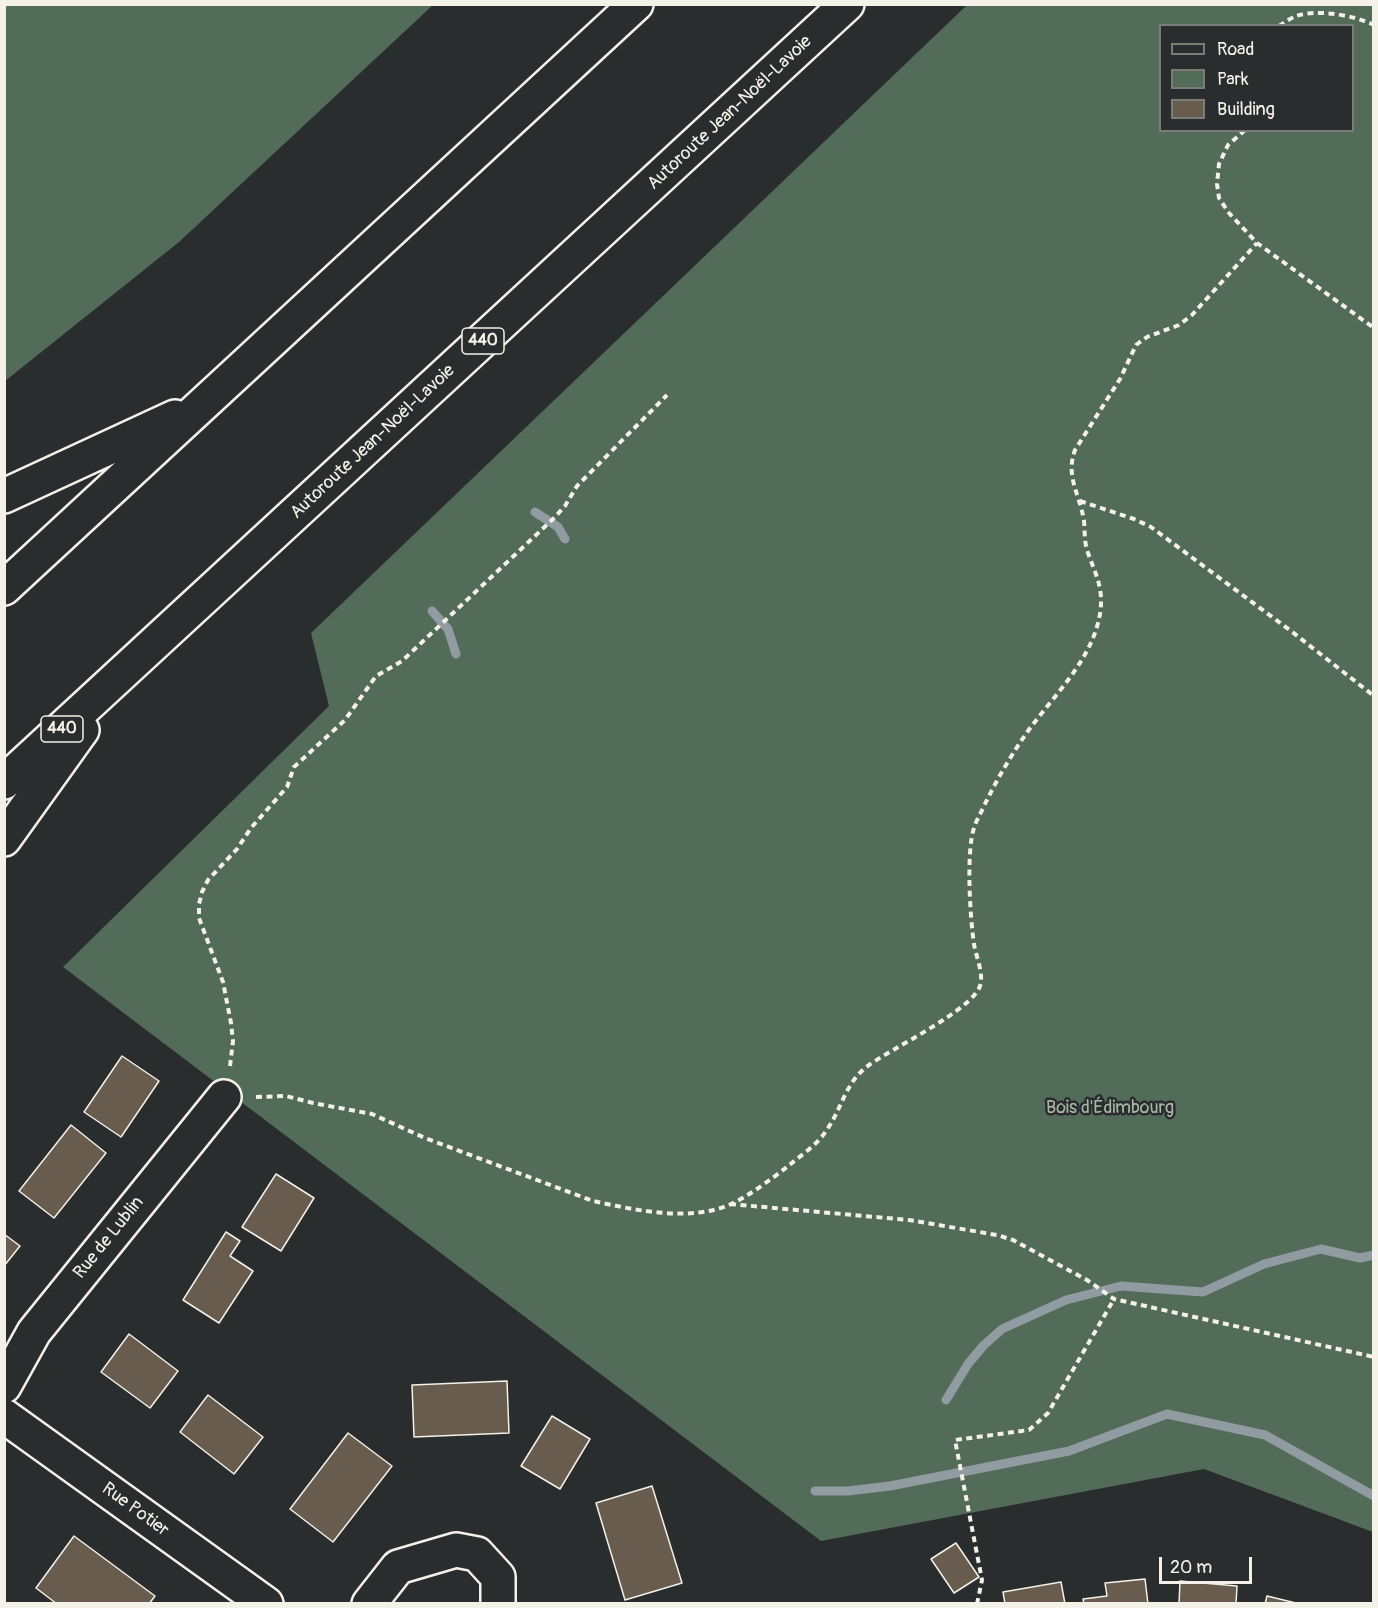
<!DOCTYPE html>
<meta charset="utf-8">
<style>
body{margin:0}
#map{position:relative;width:1378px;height:1608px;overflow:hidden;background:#2a2d2e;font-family:Pangolin,sans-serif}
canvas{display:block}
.frame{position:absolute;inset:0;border:6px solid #f4f1e8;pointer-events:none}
.legend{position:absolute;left:1159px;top:24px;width:195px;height:108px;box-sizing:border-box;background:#2a2d2e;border:2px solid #7b7b78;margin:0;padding:8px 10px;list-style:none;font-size:18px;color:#f4f1e8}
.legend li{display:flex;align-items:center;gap:12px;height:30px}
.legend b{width:30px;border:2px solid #7b7b78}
.scale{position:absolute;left:1159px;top:1557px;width:93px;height:27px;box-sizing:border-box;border:3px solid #f4f1e8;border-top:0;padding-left:8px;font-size:18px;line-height:21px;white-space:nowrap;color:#f4f1e8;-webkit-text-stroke:4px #2a2d2e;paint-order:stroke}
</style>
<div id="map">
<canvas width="1378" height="1608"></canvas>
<div class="frame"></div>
<ul class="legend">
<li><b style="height:8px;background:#2a2d2e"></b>Road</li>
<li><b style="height:16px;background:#536c5a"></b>Park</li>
<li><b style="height:16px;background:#675c4e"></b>Building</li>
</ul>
<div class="scale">20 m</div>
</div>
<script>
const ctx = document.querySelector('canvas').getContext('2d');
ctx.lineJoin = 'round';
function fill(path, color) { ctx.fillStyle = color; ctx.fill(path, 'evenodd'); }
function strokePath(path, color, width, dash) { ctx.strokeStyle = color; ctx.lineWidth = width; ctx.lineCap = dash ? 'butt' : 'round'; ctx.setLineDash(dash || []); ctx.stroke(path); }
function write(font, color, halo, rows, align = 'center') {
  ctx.font = font + ' Pangolin,sans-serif'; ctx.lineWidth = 5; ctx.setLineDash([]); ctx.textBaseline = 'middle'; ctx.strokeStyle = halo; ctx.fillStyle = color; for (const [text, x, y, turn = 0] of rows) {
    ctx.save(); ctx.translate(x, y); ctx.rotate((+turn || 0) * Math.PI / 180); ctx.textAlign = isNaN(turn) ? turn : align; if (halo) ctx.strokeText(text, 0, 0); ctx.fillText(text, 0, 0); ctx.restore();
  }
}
const green = new Path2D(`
 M5,4h428v1l-254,237 -174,139z
 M967,5h406v1527l-169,-63 -383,72 -758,-574 266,-261 -18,-73zM1160,26h192v104h-192z`);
const stream = new Path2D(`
 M535,512l23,15 7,12
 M432,611l16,18 8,25
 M946,1400l22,-36 15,-18 19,-17 64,-29 55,-14 82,6 61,-28 57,-15 39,9 14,-3
 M815,1491h33l42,-5 179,-35 98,-37 98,21 109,61`);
const building = new Path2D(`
 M122,1056l37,25 -38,56 -37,-25z
 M71,1125l35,28 -52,65 -35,-27z
 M276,1174l38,24 -33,53 -39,-24z
 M226,1232l14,9 -10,15 23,15 -34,52 -36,-23z
 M4,1234l16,12 -16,20z
 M129,1334l49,37 -28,37 -49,-36z
 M507,1381l2,52 -95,4 -2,-52z
 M208,1395l55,42 -29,37 -54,-42z
 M552,1416l38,23 -30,50 -39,-23z
 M348,1433l44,33 -59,76 -43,-33z
 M652,1486l30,97 -57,17 -29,-97z
 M74,1536l81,60 -6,8h-92l-21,-16z
 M956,1543l23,34 -25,16 -23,-34z
 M1145,1579l3,25h-64l-1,-5 24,-3 -2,-13z
 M1180,1581l57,5 -1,18h-57z
 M1061,1582l4,22h-60l-2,-12z
 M1267,1596l33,8h-35z`);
const path = new Path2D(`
 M1279,26c6,-4 12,-8 17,-10 21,-7 58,-1 78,9
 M1245,130l-17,15 -9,19 -2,20 2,14 10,15 28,30 117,85
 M1080,501l54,18 17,8 140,104 83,65
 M230,1066l3,-25 -2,-18 -8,-41 -24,-64v-14l3,-12 6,-12 29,-31 14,-21 36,-41 7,-20 51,-47 31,-44 26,-15 151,-142 12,-13 12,-20 90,-91
 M256,1097l30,-1 27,7 59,11 53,24 168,63c42,9 95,21 136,4 20,-9 41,-25 58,-38 13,-11 30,-22 39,-36 16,-22 19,-49 43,-66 22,-16 103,-55 111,-79 4,-13 -4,-29 -6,-42 -4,-27 -8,-92 0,-116 2,-7 6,-13 9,-20 13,-27 28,-53 45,-77 27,-37 64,-71 72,-117 4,-25 -4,-39 -12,-61 -4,-11 -3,-21 -4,-32 -4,-27 -19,-44 -9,-71l45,-71 16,-34 11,-8 32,-12 13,-10 65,-72
 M730,1204l179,16 88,15 16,5 74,40 27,19 260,58
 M977,1604l5,-24 -27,-140 74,-10 19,-17 66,-114`);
const minor = new Path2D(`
 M4,1386l30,-54 190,-235
 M4,1416l262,188
 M369,1604l29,-37 58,-17 21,4 21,23v27`);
const highway = new Path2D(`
 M4,496l171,-79
 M4,588l632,-584
 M4,782l843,-778
 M4,839l78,-109`);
const shields = [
 [483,341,42],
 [62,729,42]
];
const shieldNames = [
 ["440",483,341],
 ["440",62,729]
];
const streetNames = [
 ["Autoroute Jean-Noël-Lavoie",730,113,-43],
 ["Autoroute Jean-Noël-Lavoie",373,442,-43],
 ["Rue de Lublin",109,1238,-51],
 ["Rue Potier",135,1510,36]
];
const parkNames = [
 ["Bois d'Édimbourg",1110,1108]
];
fill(green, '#536c5a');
strokePath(stream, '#909ca1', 9);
fill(building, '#675c4e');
strokePath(building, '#f4f1e8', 1.5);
strokePath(minor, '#f4f1e8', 38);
strokePath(highway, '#f4f1e8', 38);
strokePath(path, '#f4f1e8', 4, [6, 4.5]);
strokePath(minor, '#2a2d2e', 33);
strokePath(highway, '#2a2d2e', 33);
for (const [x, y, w] of shields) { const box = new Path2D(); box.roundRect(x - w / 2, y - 13, w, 26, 4.5); ctx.fillStyle = '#2a2d2e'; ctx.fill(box); strokePath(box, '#f4f1e8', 1.5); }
write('bold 16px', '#f4f1e8', null, shieldNames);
write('18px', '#f4f1e8', '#2a2d2e', streetNames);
write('18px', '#acb5a8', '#2a2d2e', parkNames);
</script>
